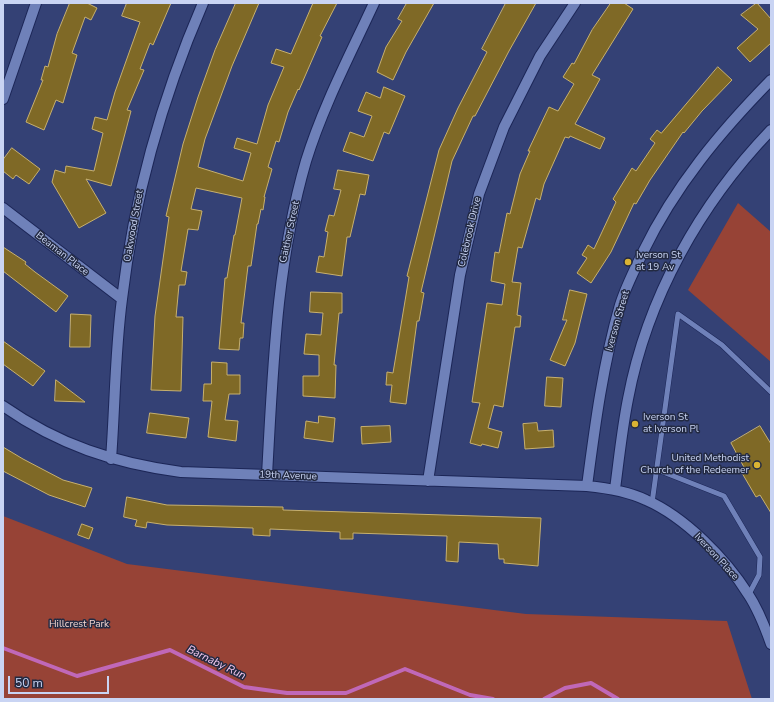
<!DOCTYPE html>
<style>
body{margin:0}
#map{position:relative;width:774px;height:702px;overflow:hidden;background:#344175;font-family:"Nunito Sans",sans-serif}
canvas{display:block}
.frame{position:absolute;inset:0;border:4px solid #c9d4f3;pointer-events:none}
.scale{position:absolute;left:8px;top:676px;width:101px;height:18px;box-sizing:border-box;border:2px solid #c9d4f3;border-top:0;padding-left:5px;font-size:12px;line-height:14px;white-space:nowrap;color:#c9d4f3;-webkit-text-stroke:3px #232a42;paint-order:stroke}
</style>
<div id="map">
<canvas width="774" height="702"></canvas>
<div class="frame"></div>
<div class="scale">50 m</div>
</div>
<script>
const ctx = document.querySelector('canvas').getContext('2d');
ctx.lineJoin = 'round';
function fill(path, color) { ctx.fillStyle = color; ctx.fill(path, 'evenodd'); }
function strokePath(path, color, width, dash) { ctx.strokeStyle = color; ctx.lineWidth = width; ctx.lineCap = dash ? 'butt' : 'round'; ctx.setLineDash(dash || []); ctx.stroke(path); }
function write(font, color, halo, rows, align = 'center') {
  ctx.font = font + ' "Nunito Sans",sans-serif'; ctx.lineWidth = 3; ctx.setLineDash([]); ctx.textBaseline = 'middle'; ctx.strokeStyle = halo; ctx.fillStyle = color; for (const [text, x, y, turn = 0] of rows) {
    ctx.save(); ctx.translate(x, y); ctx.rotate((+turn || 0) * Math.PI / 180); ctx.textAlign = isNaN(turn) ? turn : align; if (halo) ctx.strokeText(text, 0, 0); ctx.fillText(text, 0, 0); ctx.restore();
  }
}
const green = new Path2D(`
 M738,203l33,29v130l-83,-72z
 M3,516l124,48 399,50 201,7 25,78h-749z`);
const stream = new Path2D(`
 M3,648l74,28 93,-26 74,37 43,6h59l59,-24 65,26 23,4
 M544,699l21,-11 26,-5 27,16`);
const building = new Path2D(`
 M70,3h17l10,5 -6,12 -6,-3 -13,36 5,2 -14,48 -7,-3 -12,30 -18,-8 17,-42h-2l4,-14 3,1 9,-33z
 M127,3h44l-18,42 -3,-2 -10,26 4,1 -17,40 4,1 -20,75 -25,-7 20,34 -27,15 -27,-46 3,-12 10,3 1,-7 28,5 9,-38 -11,-4 3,-12 12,3 8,-28 25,-70 -18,-6z
 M236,3h23l-27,63 -27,73 -7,28 45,14 8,-28 -17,-5 3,-10 20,6 11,-39 16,-38 -13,-4 5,-14 15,5 22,-51h24l-17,33 2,1 -23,53 -1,-1 -10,23 -9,30 -3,-1 -8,26 4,2 -8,28h1l-2,13 -2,-1 -3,15h-1l-6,42h-3l-7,57h3l-1,15h-3l-1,12 -20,-1 6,-71h2l7,-43h1l7,-37 -46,-10 -5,21 11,2 -4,19 -10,-1 -7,42 6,1 -2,13h-6l-3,32h7l-2,74 -30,-1 4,-74 14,-99 -3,-1 17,-72 15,-47 17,-47z
 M407,3h27l-28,49 -13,28 -16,-8 9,-25 16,-26 -4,-2z
 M506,3h30l-27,48 -34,65h-2l-21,45 -31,131 3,1 -5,28h-2l-11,83 -16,-2 2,-17h-6l1,-13 6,1 16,-96 -2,-1 32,-126 19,-42 29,-56 -5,-3z
 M611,3h13l9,6 -41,66 8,4 -25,45 30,14 -5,11 -30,-13 -1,2 -4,-1 -21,47 -4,16 -4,-2 -14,50 -4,-1 -6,35 9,1 -4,32 4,1 -1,11h-5l-12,80 -9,-2 -6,23 14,4 -4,16 -16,-4 -1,2 -11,-3 10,-40 -8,-1 15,-99 15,2 3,-21 -14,-3 4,-29 4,1 8,-40 3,1 10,-40 10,-23h-2l21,-44 9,4 16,-27 -11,-7 9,-14 2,1 18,-34z
 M757,3l14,16v24l-21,19 -13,-14 21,-19 -17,-14z
 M718,67l14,13 -30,31 -18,22 -1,-1 -33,48 -14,24 -2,-1 -23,49 -20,31 -14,-10 10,-15 -5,-3 6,-10 6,4 22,-47 -3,-3 19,-31 4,3 19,-28 -5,-4 7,-9 4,3z
 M384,87l21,9 -16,38 -5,-2 -11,29 -30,-10 7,-19 14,5 8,-21 -14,-5 8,-19 14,6z
 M12,148l28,21 -11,15 -13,-9 -3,4 -10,-8v-11z
 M338,170l31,5 -4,20 -5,-1 -10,43h-3l-5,39 -26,-4 3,-16 5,1 4,-25 -3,-1 4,-16 5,1 7,-26 -7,-1z
 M3,247l23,15 -1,2 10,8 33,24 -12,16 -53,-41z
 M570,290l17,4 -12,49 -10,23 -15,-6 17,-40h-4z
 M311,292l31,1v20h-3l-5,52h2l-1,33 -32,-2v-20h16v-21l-15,-1 2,-20 15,1 2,-22 -13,-1z
 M71,314l20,1 -1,32h-20z
 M3,341l42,30 -12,15 -30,-22z
 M212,362l15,1v12h13v19h-11l-4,26 13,1 -2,20 -28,-4 4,-36h-9l1,-17h7z
 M547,377l16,1 -2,29 -16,-1z
 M56,380l29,22 -30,-1z
 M150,413l39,5 -3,20 -39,-5z
 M319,416l16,2 -2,24 -29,-4 2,-17 12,2z
 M537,423l1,8 15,-1 1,17 -29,2 -2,-25z
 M390,426l1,16 -29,2 -1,-17z
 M760,426l11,18v69l-11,-18 -4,2 -14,-24 4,-2 -15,-28z
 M3,447l20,12 40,21 29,8 -7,19 -36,-12 -46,-24z
 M127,497l40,8 116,2v3l258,8 -3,48 -34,-3v-4h-5l-1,-15 -39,-2 -1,20 -12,-1 1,-25 -94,-3v6h-13v-7l-70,-3v7l-17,-1v-7l-86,-3 -20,-3 -1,6 -11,-2 2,-6 -13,-3z
 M82,524l11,4 -4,11 -11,-4z`);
const lane = new Path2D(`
 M658,470l66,26 36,61 -1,18 -10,19
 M652,503l26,-189 44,31 49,47`);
const street = new Path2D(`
 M3,99l33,-96
 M3,208l119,91
 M3,406c56,39 111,57 178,66l406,14
 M111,459c4,-53 4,-107 11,-160 12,-102 40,-201 81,-296
 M267,475c6,-106 9,-211 39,-314 17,-55 44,-106 68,-158
 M428,481l32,-206 19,-81 25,-67 36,-71 35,-53`);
const secondary = new Path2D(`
 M771,80c-51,52 -96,106 -128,172 -8,17 -17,34 -23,53 -17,59 -25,120 -33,181 21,2 40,5 59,14 39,17 80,59 102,94 10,15 17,33 23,50
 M615,489c4,-30 7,-60 13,-90 19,-101 72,-195 143,-269`);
const markers = [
 [628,262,4,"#dab333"],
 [635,424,4,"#dab333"],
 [757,465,4,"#dab333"]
];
const streetNames = [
 ["Oakwood Street",134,226,-80],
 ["Gaither Street",290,232,-78],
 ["Colebrook Drive",470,232,-77],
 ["Beaman Place",62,254,38],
 ["Iverson Street",618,321,-74],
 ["19th Avenue",288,476,2],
 ["Iverson Place",716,557,47]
];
const poiNames = [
 ["Iverson St",636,256],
 ["at 19 Av",636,268],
 ["Iverson St",643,418],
 ["at Iverson Pl",643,430],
 ["United Methodist",749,459,"right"],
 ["Church of the Redeemer",749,471,"right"]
];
const parkNames = [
 ["Hillcrest Park",79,625]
];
const waterNames = [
 ["Barnaby Run",216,663,26]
];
fill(green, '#974336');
strokePath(stream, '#c068b8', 4);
fill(building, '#7f6926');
strokePath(building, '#c7b06e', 1);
strokePath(lane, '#1c2657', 6);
strokePath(street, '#1c2657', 12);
strokePath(secondary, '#1c2657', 12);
strokePath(lane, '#6f81b9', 5);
strokePath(street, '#6f81b9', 10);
strokePath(secondary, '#6f81b9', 10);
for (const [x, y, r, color] of markers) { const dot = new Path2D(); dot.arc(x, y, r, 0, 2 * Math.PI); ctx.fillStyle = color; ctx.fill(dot); strokePath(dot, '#232a42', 1.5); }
write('10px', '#c9d4f3', '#232a42', streetNames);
write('10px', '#c9d4f3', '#232a42', poiNames, 'left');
write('10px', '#f6d7d1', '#232a42', parkNames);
write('italic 11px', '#f9ccf3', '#232a42', waterNames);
</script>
